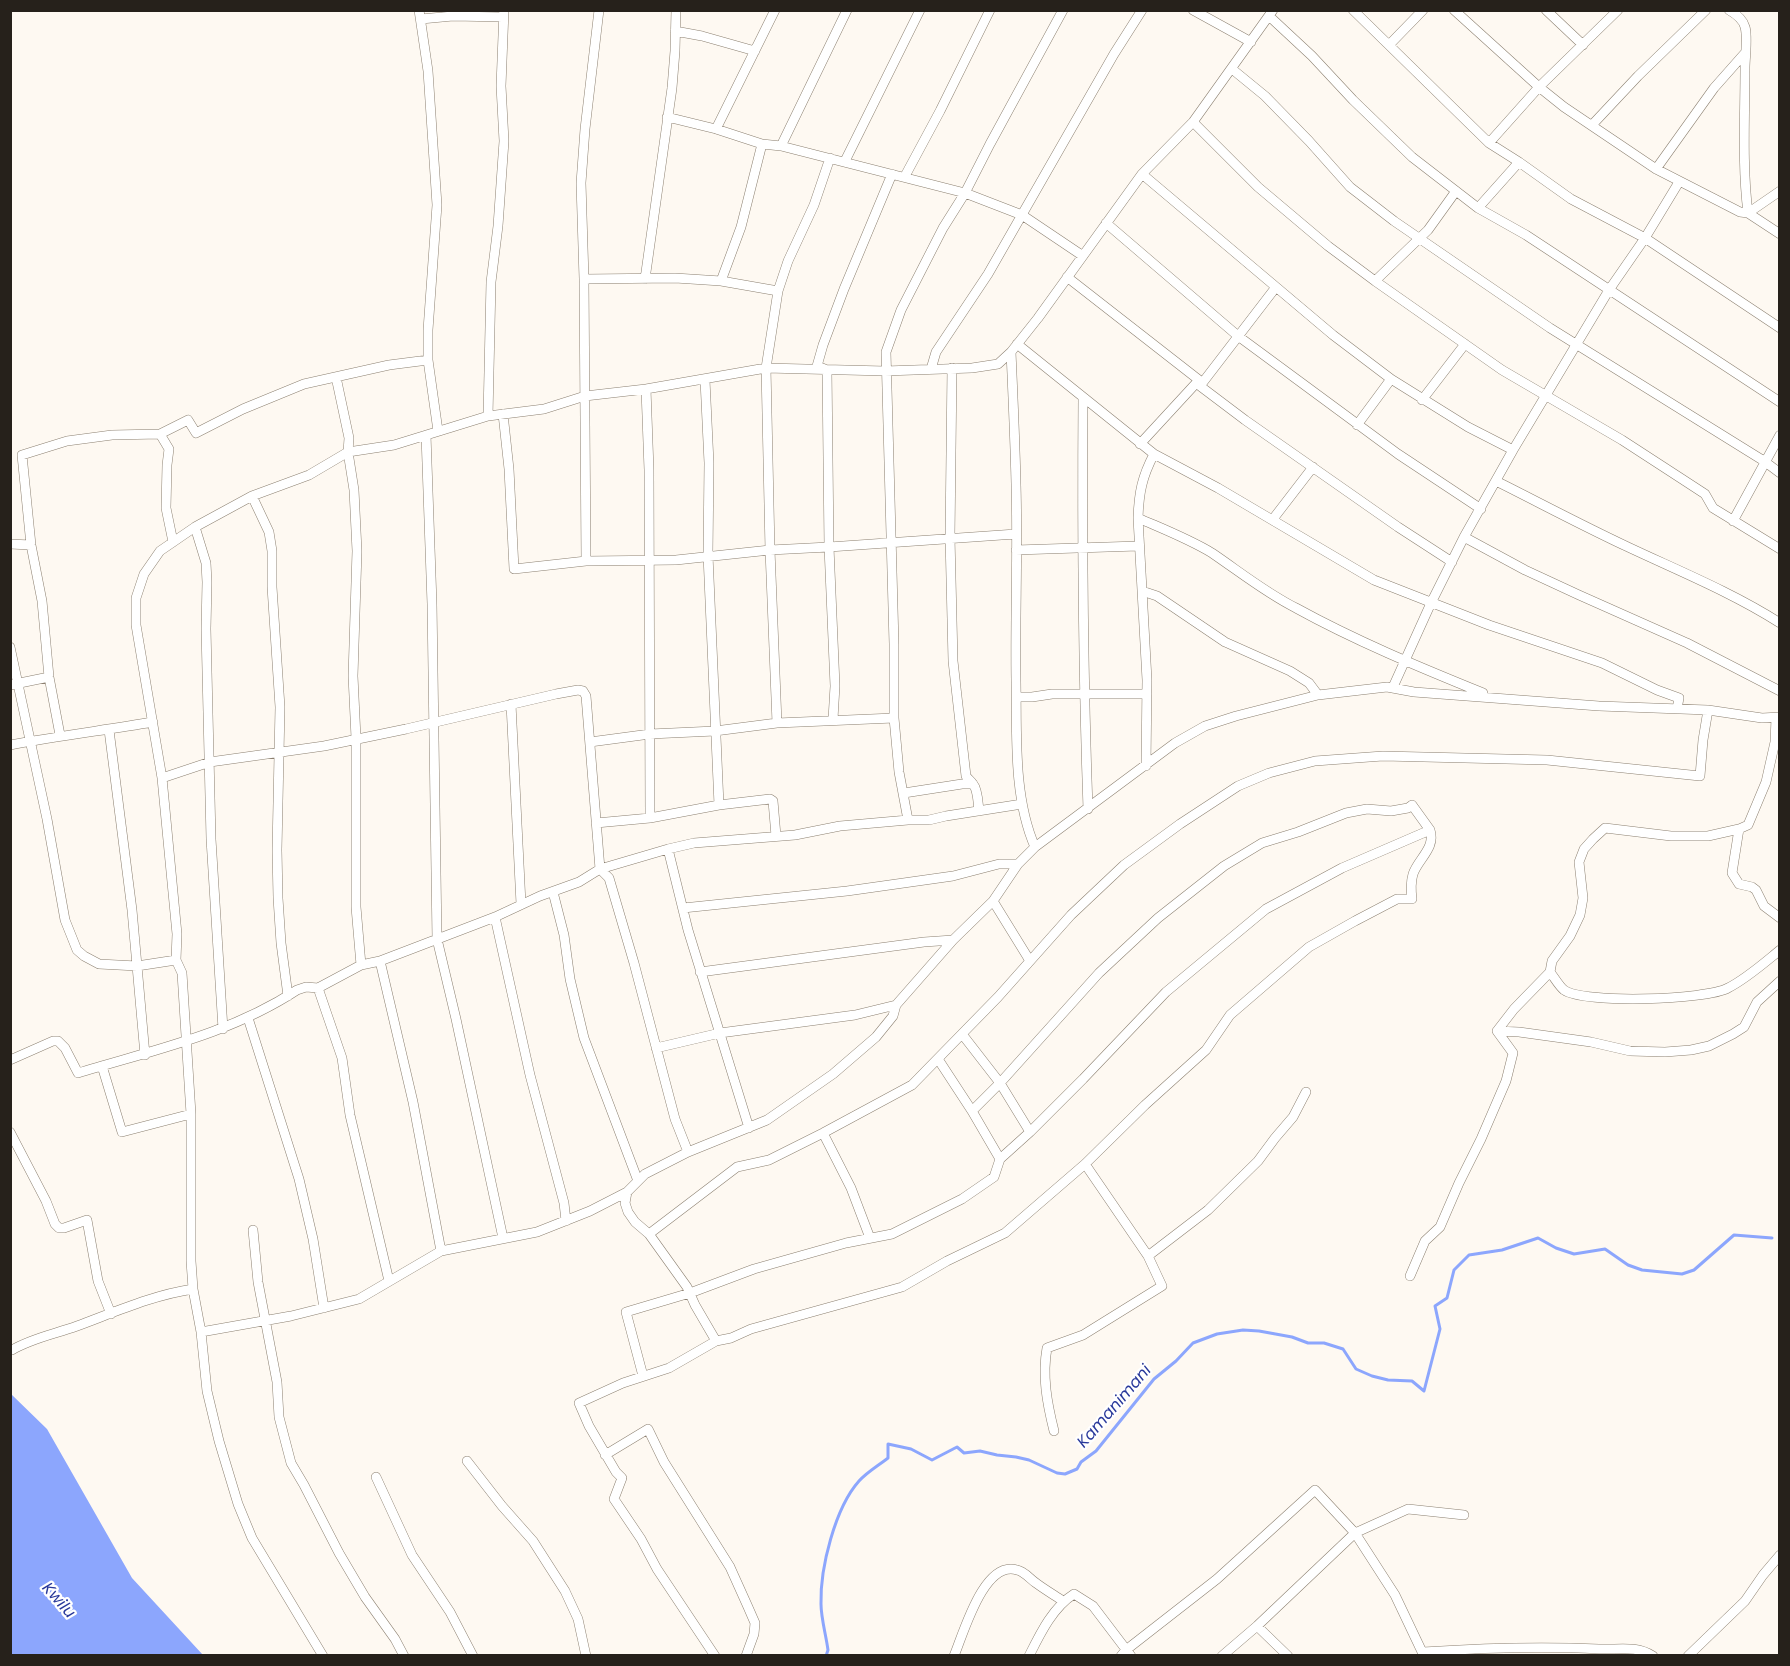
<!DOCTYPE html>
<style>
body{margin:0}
#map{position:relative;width:1790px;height:1666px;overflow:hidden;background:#fef9f2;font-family:Poppins,sans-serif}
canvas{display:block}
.frame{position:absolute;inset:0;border:12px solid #26211b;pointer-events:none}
</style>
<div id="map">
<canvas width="1790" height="1666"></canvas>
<div class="frame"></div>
</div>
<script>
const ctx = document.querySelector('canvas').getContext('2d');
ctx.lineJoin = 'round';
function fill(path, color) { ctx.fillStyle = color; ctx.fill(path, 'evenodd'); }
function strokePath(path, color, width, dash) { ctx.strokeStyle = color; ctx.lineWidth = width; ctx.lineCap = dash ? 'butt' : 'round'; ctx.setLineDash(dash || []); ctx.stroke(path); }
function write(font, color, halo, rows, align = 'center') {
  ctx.font = font + ' Poppins,sans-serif'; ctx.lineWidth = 4.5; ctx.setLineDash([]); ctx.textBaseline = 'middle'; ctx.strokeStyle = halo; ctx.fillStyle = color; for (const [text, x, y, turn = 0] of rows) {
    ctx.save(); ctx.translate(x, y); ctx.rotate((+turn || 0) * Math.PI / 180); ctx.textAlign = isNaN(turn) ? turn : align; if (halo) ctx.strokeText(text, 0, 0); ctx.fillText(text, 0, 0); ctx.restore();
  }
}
const water = new Path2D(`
 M10,1393l37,36 85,149 71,77h-192z`);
const stream = new Path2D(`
 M826,1656l2,-6c-2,-15 -7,-32 -7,-46 -1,-36 14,-96 38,-123 8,-9 20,-16 29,-23v-14l23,5 21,11 25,-13 7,6 16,-2 17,4 19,2 13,3 28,13 8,1 12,-5 4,-7 15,-11 58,-72 22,-18 17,-18 24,-9 26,-4 16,1 33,6 16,6h16l19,6 13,20 16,7 16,4 24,1 12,10 16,-62 -5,-23 12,-8 7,-28 15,-15 33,-5 36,-12 18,10 18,6 31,-5 23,16 14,5 40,4 12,-4 40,-35 38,3`);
const minor = new Path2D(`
 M419,10l9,61 9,134 -9,125v30l10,71
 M1193,10l58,32
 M1353,10l136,133 30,19 52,37 74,39 135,90
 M1454,10l85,77 25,20 92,62 84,43 8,1 32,21
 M1546,10l37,35
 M1729,10c7,4 14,9 16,17 3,10 0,30 0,41 0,48 -3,97 3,145l32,-22
 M1269,16l43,40 41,44 59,57 66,51 48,27 254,167
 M421,19l32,-3 50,1
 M675,31l27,5 53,15
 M1389,45l34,-35
 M1232,69l33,27 44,45 41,46 44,34 156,107 214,133 16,12
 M667,117l49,12 46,15 19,2 184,47 57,22 61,41
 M1193,122l65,65 70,59 47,35 127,89 120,70 60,39 23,15 8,14 67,41
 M1592,125l46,-49 68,-66
 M716,129l59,-119
 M1489,143l50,-56 79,-77
 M781,146l66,-136
 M845,161l75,-151
 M1656,169l58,-81 31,-35
 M1142,174l191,161 58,44 77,48 45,23
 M905,176l35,-65 50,-101
 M1478,208l41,-46
 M1106,223l132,113 160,118 83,55
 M1067,277l132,103 1,6 45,34 153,107 54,35
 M584,279l91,-1 46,3 57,10
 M645,279l27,-191 3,-37 1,-41
 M721,281l20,-54 21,-83
 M1375,281l53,-51 28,-39
 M1017,344l137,110 64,34 156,92 115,45 113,38 55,27 22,8 -2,11
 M1011,352c2,44 4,88 5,132 2,66 -1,131 0,197 1,53 -3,116 19,166
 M952,368l-2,169 3,124 13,115c2,3 5,5 7,8 5,6 5,19 6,27
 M931,369l5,-17 52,-78 126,-220 28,-44
 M336,377l13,61 -1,14 6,38 3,61 -4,125 3,62v169l5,58
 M705,380l4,83 -1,92 11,250
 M1200,386l76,-99
 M646,389l3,81 1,348
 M1083,397c-1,137 0,274 5,412
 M1422,400l43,-56
 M503,414l6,55 5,100 72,-8 90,-1 94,-10 59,-3 187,-13
 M488,416l3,-134 7,-56 6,-85 -3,-55 3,-76
 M1357,425l34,-46
 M160,434l9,15 -2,16 -1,43 7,34
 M426,435l6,169 5,335 19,80 47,219
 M1140,444l59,-64
 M1496,481c44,22 87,45 132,66 51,24 103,45 152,76
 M252,496l17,36 3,19v36l8,120 -3,143 1,48 3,45 7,53
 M1138,518c25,11 51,21 74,35 28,19 54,40 84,55 60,33 123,59 187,85
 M1273,519l40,-52
 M1733,521l47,-86
 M195,527l11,36 1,19 -1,47 5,210 12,190
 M1464,537l61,33 54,25 108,48 93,48
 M10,544l21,1
 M1016,550l122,-4
 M586,561l-2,-282 -3,-96 4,-54 14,-119
 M1142,591l15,5 68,46 65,29 19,12 9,12
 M10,647l37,172 18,101 12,30 7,6 15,8 38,2 39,-6
 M10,685l39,-8
 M1393,687l38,-84 33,-66 49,-87 96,-160 36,-52 34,-56
 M1017,697h15l20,-3h95
 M511,704l10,200
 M833,719l2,-33 -6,-139 -2,-177 -10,-4 6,-21 21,-56 48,-115
 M777,723l-7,-173 -4,-182 12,-77 10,-30 26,-56 16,-47
 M109,730l23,180 13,145
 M60,735l-11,-58 -7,-76 -11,-56 -9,-90 45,-14 45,-6 48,-1 28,-14 8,13 47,-24 61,-25 85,-19 39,-5
 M590,742l60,-8 65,-3 62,-8 117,-5
 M10,745c48,-9 96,-15 143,-23
 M1146,766l1,-86 -9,-162c1,-26 4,-41 16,-64
 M162,778l48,-16 114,-16 82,-17 150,-35 22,-4 5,1 3,5 14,173 9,9 25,85 41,156 13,33
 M904,793l58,-9h11
 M908,820l-9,-48 -5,-54v-74l-8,-292 15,-42 42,-82 22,-35 25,-49 73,-134
 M596,823l54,-5 69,-13 51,-6 3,2 3,35
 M1739,829l-7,44 7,11 13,3 4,3 8,16 16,12
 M668,849l20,81 61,198
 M553,892l11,43 6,44 14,59 54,143
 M993,901l37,60
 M683,908l164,-17 106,-15 46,-12h19
 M495,917l35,158 34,128 2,18
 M380,961l33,141 28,149
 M700,972l224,-30 29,-2
 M1550,972c4,5 9,14 14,18 20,14 142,10 164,-2 18,-9 36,-25 52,-38
 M318,988l24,70 8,57 39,166
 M248,1018l51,161 14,60 11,69
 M1497,1031l17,-22 36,-37 2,-11 18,-25 10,-21 3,-17 -4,-36 5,-13 9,-10 12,-11 66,8h37l31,-7 9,-4 18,-43 9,-40 1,-24
 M1497,1031l22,1 72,10 39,9 35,1 26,-2 18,-4 24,-12 11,-7 13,-25 23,-21
 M962,1034l38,49 30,49
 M656,1048l64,-15 135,-18 41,-10
 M938,1059l34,52 28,48
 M10,1060l43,-19h5l7,7 13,25c75,-23 152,-39 219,-83l9,-3 12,1 43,-23 19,-4 115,-44 45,-21 39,-14 21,-13 68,-20 26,-6 101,-8 45,-9 68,-6h21l17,-4 76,-12
 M102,1066l20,66 69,-18
 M10,1132l36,69 9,23 4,4h5l23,-8 11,61 13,33
 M823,1133l28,55 19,50
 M627,1192l-2,11 3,9 7,10 14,12 38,53 8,18 21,36
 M253,1230l5,52 19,100 2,35 12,46 13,22 35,68 26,44 30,42 9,17
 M649,1234l88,-67 32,-7 54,-27 89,-48 86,-88 73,-82 53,-50 56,-41 58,-38 31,-13 46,-12 68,-5 164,4 153,16 3,-36 5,-30
 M1148,1256l60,-46 50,-49 17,-23 18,-21 13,-25
 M1410,1276l15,-35 15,-14 19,-44 22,-44 25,-58 7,-28 -16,-22
 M201,1332l90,-16 68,-17 82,-48 96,-19 53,-21 37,-19 18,-18 43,-22 79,-32 66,-46 43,-37 17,-21 3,-11 57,-65 40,-39 25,-37 17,-17 140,-104 30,-17 31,-10 82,-21 69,-8 27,5 185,14 109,4 54,8 18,-1
 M12,1350c20,-12 43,-16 65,-24 38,-14 76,-31 116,-37
 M643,1376l-17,-64 64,-19 64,-24 92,-26 46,-9 70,-35 32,-22 6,-18 30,-27 53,-53 83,-87 100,-83 76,-41 88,-38
 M1054,1431c-7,-28 -12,-55 -7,-83l36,-13 79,-49 -14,-30 -63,-92
 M605,1455l43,-26 16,33 66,105 18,40 7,16 -1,11 -8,22
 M467,1461l35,45 31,35 32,50 13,28 8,37
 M376,1477l36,78 38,57 23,44
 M1257,1626l31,30
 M1423,1652c59,-4 117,-6 176,-3 19,1 37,-4 54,7
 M323,1656l-71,-118 -14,-34 -19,-63 -12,-50 -6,-59 -8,-43 -2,-28v-147l-9,-141 -6,-13 1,-26 -15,-156 -26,-153v-27l8,-24 16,-23 35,-24 57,-31 57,-21 39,-23 46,-7 94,-29 56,-7 41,-13 61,-7 120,-21 119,3 87,-3 26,-4 13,-12 27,-34 104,-144 51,-52 80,-112
 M715,1656l-58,-87 -16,-30 -27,-40 8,-21 -6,-6 -27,-46 -10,-23 44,-20 46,-15 47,-27 15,-3 20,-9 151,-42 45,-26 58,-28 80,-69 60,-59 61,-55 24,-35 79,-68 46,-26 42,-22h15c-1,-8 -1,-18 1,-25 5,-15 23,-26 17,-44l-18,-25 -4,3 -17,3 -24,-2 -21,4 -48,19 -36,11 -38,23 -66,52 -59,55 -99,110 -28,28
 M954,1656c10,-24 30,-96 63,-86 7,1 13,9 19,13 8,6 18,12 27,18
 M1029,1656c11,-22 24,-49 45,-62l19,12 38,50
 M1121,1656l5,-6 91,-71 98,-89 40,43 40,62 29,61
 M1222,1656l35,-30 98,-93 53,-24 56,6
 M1688,1656l57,-55 18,-26 17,-20`);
const waterNames = [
 ["Kamanimani",1115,1407,-49],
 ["Kwilu",58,1601,49]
];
fill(water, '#8ca6fd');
strokePath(stream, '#8ca6fd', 3);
strokePath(minor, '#8c8071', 10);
strokePath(minor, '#fff', 9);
write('italic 16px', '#29399b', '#fff', waterNames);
</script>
